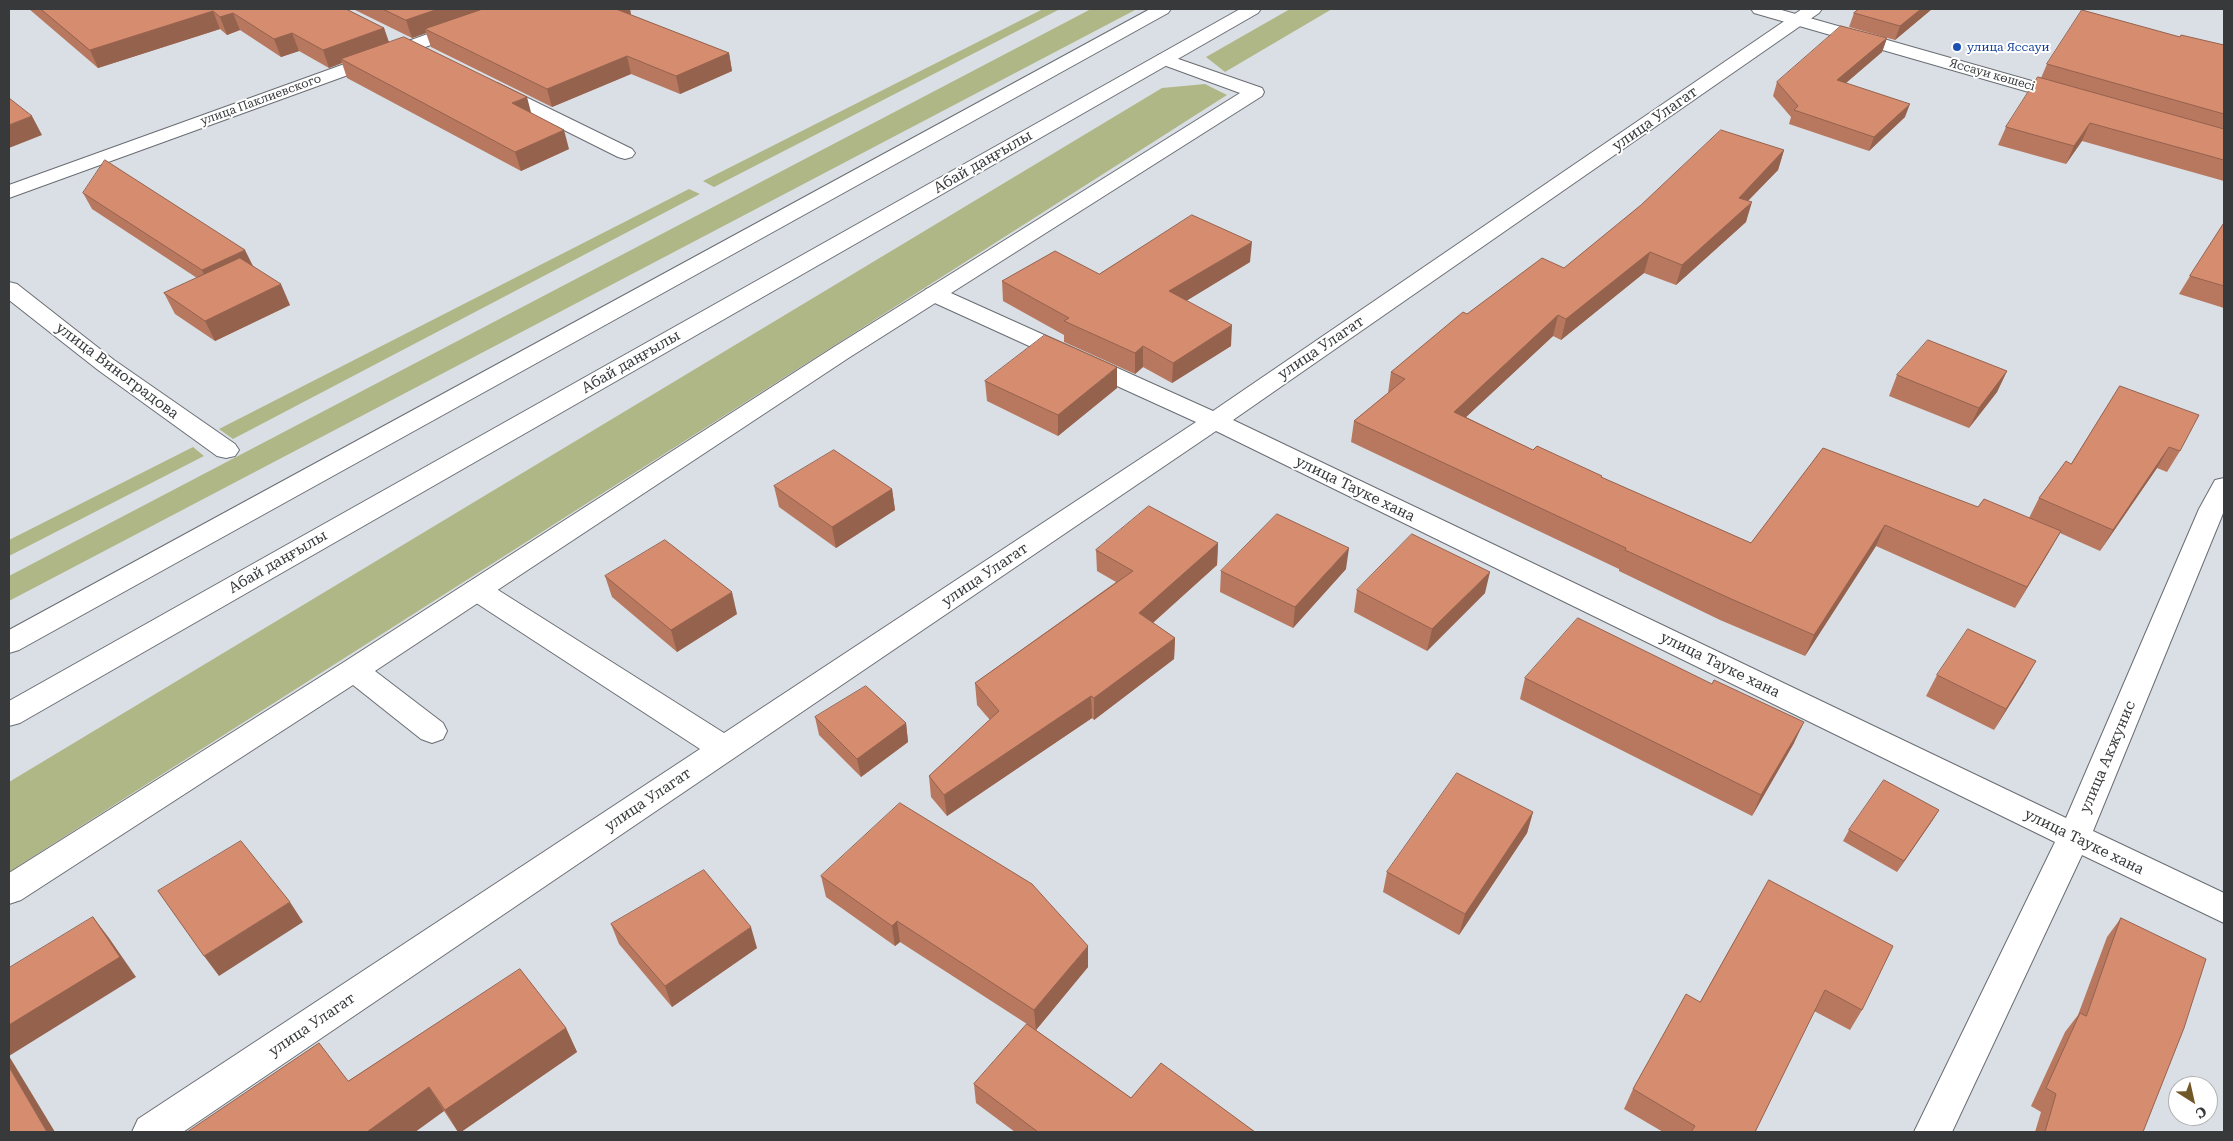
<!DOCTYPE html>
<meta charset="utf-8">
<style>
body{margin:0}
#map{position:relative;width:2233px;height:1141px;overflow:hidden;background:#dadfe5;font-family:"Roboto Serif",serif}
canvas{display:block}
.frame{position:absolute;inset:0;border:10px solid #37393b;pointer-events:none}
.north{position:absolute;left:2168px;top:1076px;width:50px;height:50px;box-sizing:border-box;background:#fff;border:1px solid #afb0b1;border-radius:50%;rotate:145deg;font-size:14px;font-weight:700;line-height:20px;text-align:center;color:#37393b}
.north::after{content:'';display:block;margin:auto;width:18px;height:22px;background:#705828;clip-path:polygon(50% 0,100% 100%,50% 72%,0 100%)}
</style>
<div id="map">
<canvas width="2233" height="1141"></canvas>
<div class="frame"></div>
<div class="north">С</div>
</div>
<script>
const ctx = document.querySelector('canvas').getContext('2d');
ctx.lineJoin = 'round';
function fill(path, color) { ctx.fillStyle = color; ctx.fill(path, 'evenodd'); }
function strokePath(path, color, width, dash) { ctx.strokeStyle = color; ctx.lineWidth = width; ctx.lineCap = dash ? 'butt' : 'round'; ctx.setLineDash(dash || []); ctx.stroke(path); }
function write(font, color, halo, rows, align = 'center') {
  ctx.font = font + ' "Roboto Serif",serif'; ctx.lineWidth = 4; ctx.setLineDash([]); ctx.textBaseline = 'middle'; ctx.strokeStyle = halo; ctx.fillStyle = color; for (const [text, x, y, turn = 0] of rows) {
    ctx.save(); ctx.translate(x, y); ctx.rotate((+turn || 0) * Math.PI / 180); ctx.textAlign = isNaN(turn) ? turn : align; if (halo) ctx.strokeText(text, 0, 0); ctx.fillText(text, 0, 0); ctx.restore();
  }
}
const green = new Path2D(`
 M1043,9h17l-346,178 -11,-6z
 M1091,9h46l-1128,592v-25z
 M1290,9h42l-107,63 -19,-15z
 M1205,84l22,11 -1218,777v-90l1153,-694z
 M689,189l11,5 -467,245 -14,-10z
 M193,447l11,9 -195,100v-16z`);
const lane = new Path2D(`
 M1164,54l98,34 2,4 -2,4 -412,261 -475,314 68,52 4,8 -4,8 -11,4 -11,-4 -68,-54 -332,215 -12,4v-31l335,-211 490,-315 406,-254 -82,-30 -3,-4 3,-4z`);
const street = new Path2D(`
 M497,9h25l-3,4 -510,185v-13z
 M1802,9h20l-3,4 -586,407 833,398 133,-309 16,-29 9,-2v33l-131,320 131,62v30l-142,-68 -130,277h-38l141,-290 -839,-411 -1033,701h-51l6,-13 562,-370 -233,-152 -4,-7 4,-7 10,-3 10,3 237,150 472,-311 -270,-123 -3,-5 3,-5 8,-2 8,2 271,122z
 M497,83l135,66 3,4 -3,4 -7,2 -7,-2 -128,-64 -2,-4 2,-4z
 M9,282l8,2 97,76 121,84 4,6 -4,6 -9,2 -9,-2 -119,-86 -89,-70z`);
const secondary = new Path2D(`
 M1150,9h21l-3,4 -1149,637 -10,3v-23z
 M1240,9h21l-3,4 -1238,710 -11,3v-25z
 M1751,9h27l296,84 2,4 -2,4 -7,2 -7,-2 -306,-88z`);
const wall = new Path2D(`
 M29,9h317l38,19 5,14 142,71 38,36 -48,22 -174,-93 -5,-15 -13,5 -30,-17 -18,6 -41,-27 -13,5 -7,-6 -122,39z
 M353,9h277l1,6 98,38 3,18 -52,23 -49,-20 -79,33 -121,-60 -5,-14 -14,5z
 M1859,9h73l-37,31 -46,-13 5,-14z
 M2180,37l44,8v136l-142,-40 -16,23 -68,-19 8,-18 35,-49 6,-14z
 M1887,38l-5,14 -36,31 59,34 -36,34 -80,-27 2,-7 -18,-21 4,-14z
 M1784,150l-6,20 -30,31 -2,21 -70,63 -32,-12 -83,67 -8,-4 -87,81 67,33 69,26v2l149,65 227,-36 51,11 10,-20 32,-34 49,-78 60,65 -13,21 -10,-4 -57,83 -40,-18 -45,75 -139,-62 -71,110 -85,-36 -101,-49v-2l-268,-127 3,-21 34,-28 3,-21 76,-58 97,-46z
 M83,193l170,73 37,39 -75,36 -40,-27 -11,-21 33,-15 -105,-69z
 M2224,223v85l-45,-14 11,-18z
 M1250,262l-64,39 45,45 -59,37 -29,-16 -8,7 -71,-32v-7l-61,-34 -1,-20 97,-7z
 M2007,371l-10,21 -28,36 -80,-32 8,-21z
 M985,381l132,7 -59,48 -71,-35z
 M774,486l118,3 3,21 -59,38 -57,-41z
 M1218,543l-1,22 -64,58 22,15 -1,21 -80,61 -2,-2 -145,98 -16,-19 -2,-21 61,-56 -13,-15 -2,-22 141,-101 -19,-11 -1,-21z
 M1346,569l-53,59 -73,-36 1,-21z
 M605,576l132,38 -60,38 -65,-55z
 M1357,590l128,3 -58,58 -73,-39z
 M1937,675l87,7 -30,48 -68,-34z
 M1525,678l187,6 82,59 -42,73 -232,-117z
 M815,717l91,6 2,19 -47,35 -42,-42z
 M1939,810l-7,11 -35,51 -54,-31 6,-11z
 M1533,812l-6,21 -68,102 -76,-43 4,-20z
 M821,876l267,91 -52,63 95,68 124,34h-240l-39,-29 -2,-19 53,-60 -127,-82 -5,4 -69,-49z
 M1769,880l93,130 -12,20 -36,-19 -59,121h-92l-39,-23 9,-20 67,-87z
 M2121,918l22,214h-108l6,-20 -10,-6 34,-74 13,-17 29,-78z
 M611,924l146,24 -85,59 -53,-63z
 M566,1028l11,24 -116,80h-3l-14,-21 -29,21h-228l161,-51z`);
const shadedWall = new Path2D(`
 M438,9h54l-67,20 1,4 -14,5 -6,-18z
 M610,9h20l1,7z
 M1921,9h11l-37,31 5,-14z
 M213,11l7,18 -122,39 -8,-18z
 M233,13l7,17 -13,5 -7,-18z
 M384,28l6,18 -49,13 1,4 -13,5 -6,-18z
 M292,33l7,18 -18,6 -7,-18z
 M1887,38l-5,14 -49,42 4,-14z
 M729,53l3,18 -52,23 -4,-18z
 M627,56l4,18 -79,33 -5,-18z
 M527,97l5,19 -20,-13z
 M1910,104l-5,13 -36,34 5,-14z
 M32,116l10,19 -33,13v-23z
 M2090,123l-8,18 -16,23 8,-18z
 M564,130l5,19 -48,22 -6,-19z
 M1784,150l-6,20 -46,47 7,-19z
 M1752,202l-6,20 -70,63 6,-20z
 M1252,242l-2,20 -82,50 1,-21z
 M245,250l8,16 -43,21 -8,-17z
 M1650,252l-6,21 -83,67 5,-21z
 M281,284l9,21 -75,36 -10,-20z
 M1558,315l-5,21 -103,96 4,-20z
 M1232,325l-1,21 -59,37 1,-20z
 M1143,346v21l-8,7v-21z
 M1117,367v21l-59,48v-21z
 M2007,371l-10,21 -28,36 10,-20z
 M2169,447l-12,21 -57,83 13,-21z
 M892,489l3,21 -59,38 -4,-21z
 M1885,525l-9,21 -71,110 9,-21z
 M2061,531l-12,21 -34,56 12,-21z
 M1218,543l-1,22 -78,70v-22z
 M1349,548l-3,21 -53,59 2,-21z
 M1490,572l-5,21 -58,58 5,-22z
 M732,592l5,22 -60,38 -6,-22z
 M1175,638l-1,21 -80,61v-22z
 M2036,661l-12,21 -30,48 12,-21z
 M1091,696l1,22 -145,98 -3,-21z
 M1804,722l-10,21 -42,73 9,-21z
 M906,723l2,19 -47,35 -4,-18z
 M1939,810l-7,11 -35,51 7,-11z
 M1533,812l-6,21 -68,102 6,-21z
 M290,902l13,20 -84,54 -15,-20z
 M93,917l16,21 27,39 -127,79 46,76h-8l-38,-65v-42z
 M897,921l3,21 -5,4 -3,-20z
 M751,927l6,21 -85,59 -7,-21z
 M1088,946v21l-52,63 -2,-20z
 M566,1028l11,24 -116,80h-3l-13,-22z
 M429,1087l15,24 -29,21h-48z`);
const building = new Path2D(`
 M41,9h305l38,19 -61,22 -31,-17 -18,6 -41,-26 -13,4 -7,-6 -123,39z
 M383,9h55l-32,11z
 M483,9h133l113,44 -53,23 -49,-20 -80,33 -122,-60z
 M1859,9h62l-21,17 -46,-13z
 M2082,10l98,27 1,-2 43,10v69l-177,-50z
 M1841,26l46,12 -50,42 73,24 -36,33 -80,-27 4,-4 -21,-24z
 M404,37l123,60 -15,6 52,27 -49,22 -174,-93z
 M2038,77l186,52v31l-134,-37 -16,23 -68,-19z
 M9,98l23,18 -23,9z
 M1721,130l63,20 -45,48 13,4 -70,63 -32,-13 -84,67 -8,-4 -104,97 79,38 4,-4 65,30 -1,1 150,66 72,-95 155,59 6,-8 77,32 -34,56 -142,-62 -71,110 -85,-37 -104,-48 1,-2 -272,-127 51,-42 -14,-7 72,-60 4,2 75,-56 22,10 77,-63z
 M105,160l140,90 -43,20 -119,-77z
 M1192,215l60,27 -83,49 63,34 -59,38 -30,-17 -8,7 -71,-32 5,-3 -67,-37 53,-30 44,23z
 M2224,223v63l-34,-10z
 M240,258l41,26 -76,37 -41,-28z
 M1045,335l72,32 -59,48 -73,-34z
 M1928,340l79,31 -28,37 -82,-33z
 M2120,386l79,29 -19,36 -11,-4 -56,83 -74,-32 27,-37 5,3z
 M834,450l58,39 -60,38 -58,-41z
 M1149,506l69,37 -79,70 36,25 -81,60 -3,-2 -147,99 -15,-19 70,-65 -24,-28 158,-112 -37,-21z
 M1277,514l72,34 -54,59 -74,-36z
 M1412,534l78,38 -58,57 -75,-39z
 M665,540l67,52 -61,38 -66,-54z
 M1578,618l134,66 2,-4 90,42 -43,73 -236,-117z
 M1968,629l68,32 -30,48 -69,-34z
 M866,686l40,37 -49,36 -42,-42z
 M1457,773l76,39 -68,102 -78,-42z
 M1884,780l55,30 -35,51 -55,-31z
 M900,803l132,81 56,62 -54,64 -137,-89 -5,5 -71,-50z
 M241,841l49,61 -86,54 -46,-65z
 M704,870l47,57 -86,59 -54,-62z
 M1769,880l124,66 -31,64 -37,-20 -70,142h-64l4,-6 -62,-37 53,-95 14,8z
 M93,917l27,40 -111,68v-57z
 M2121,918l85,41 -22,69 -41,104h-98l11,-38 -10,-6 34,-75 6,3z
 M520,969l46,59 -121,82 -16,-23 -62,45h-180l132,-89 29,38z
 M1027,1024l104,74 30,-35 94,69h-217l-64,-48z
 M9,1067l38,65h-38z`);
const markers = [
 [1957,47,5,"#1a4fb4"]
];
const farTransitnames = [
 ["улица Яссауи",1967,47]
];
const farStreetnames = [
 ["Яссауи көшесі",1992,75,16],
 ["улица Паклиевского",261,100,-20]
];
const streetNames = [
 ["улица Улагат",1655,119,-35],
 ["Абай даңғылы",983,162,-30],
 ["улица Улагат",1321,348,-34],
 ["Абай даңғылы",631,362,-30],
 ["улица Виноградова",117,371,37],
 ["улица Тауке хана",1355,489,26],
 ["Абай даңғылы",278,562,-30],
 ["улица Улагат",985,575,-34],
 ["улица Тауке хана",1720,665,26],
 ["улица Акжунис",2108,757,-67],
 ["улица Улагат",648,800,-34],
 ["улица Тауке хана",2084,842,26],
 ["улица Улагат",312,1025,-34]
];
fill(green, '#b0b786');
strokePath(lane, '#696d73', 2);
strokePath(street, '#696d73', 2);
strokePath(secondary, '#696d73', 2);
fill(lane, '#fff');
fill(street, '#fff');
fill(secondary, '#fff');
fill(wall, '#b7785f');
fill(shadedWall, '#95624e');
fill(building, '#d58c6f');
strokePath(building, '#95624e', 1);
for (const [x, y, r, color] of markers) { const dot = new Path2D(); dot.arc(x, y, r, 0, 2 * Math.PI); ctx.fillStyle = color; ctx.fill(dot); strokePath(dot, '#fff', 2); }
write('12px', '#164399', '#fff', farTransitnames, 'left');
write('12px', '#37393b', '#fff', farStreetnames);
write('15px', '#37393b', '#fff', streetNames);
</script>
